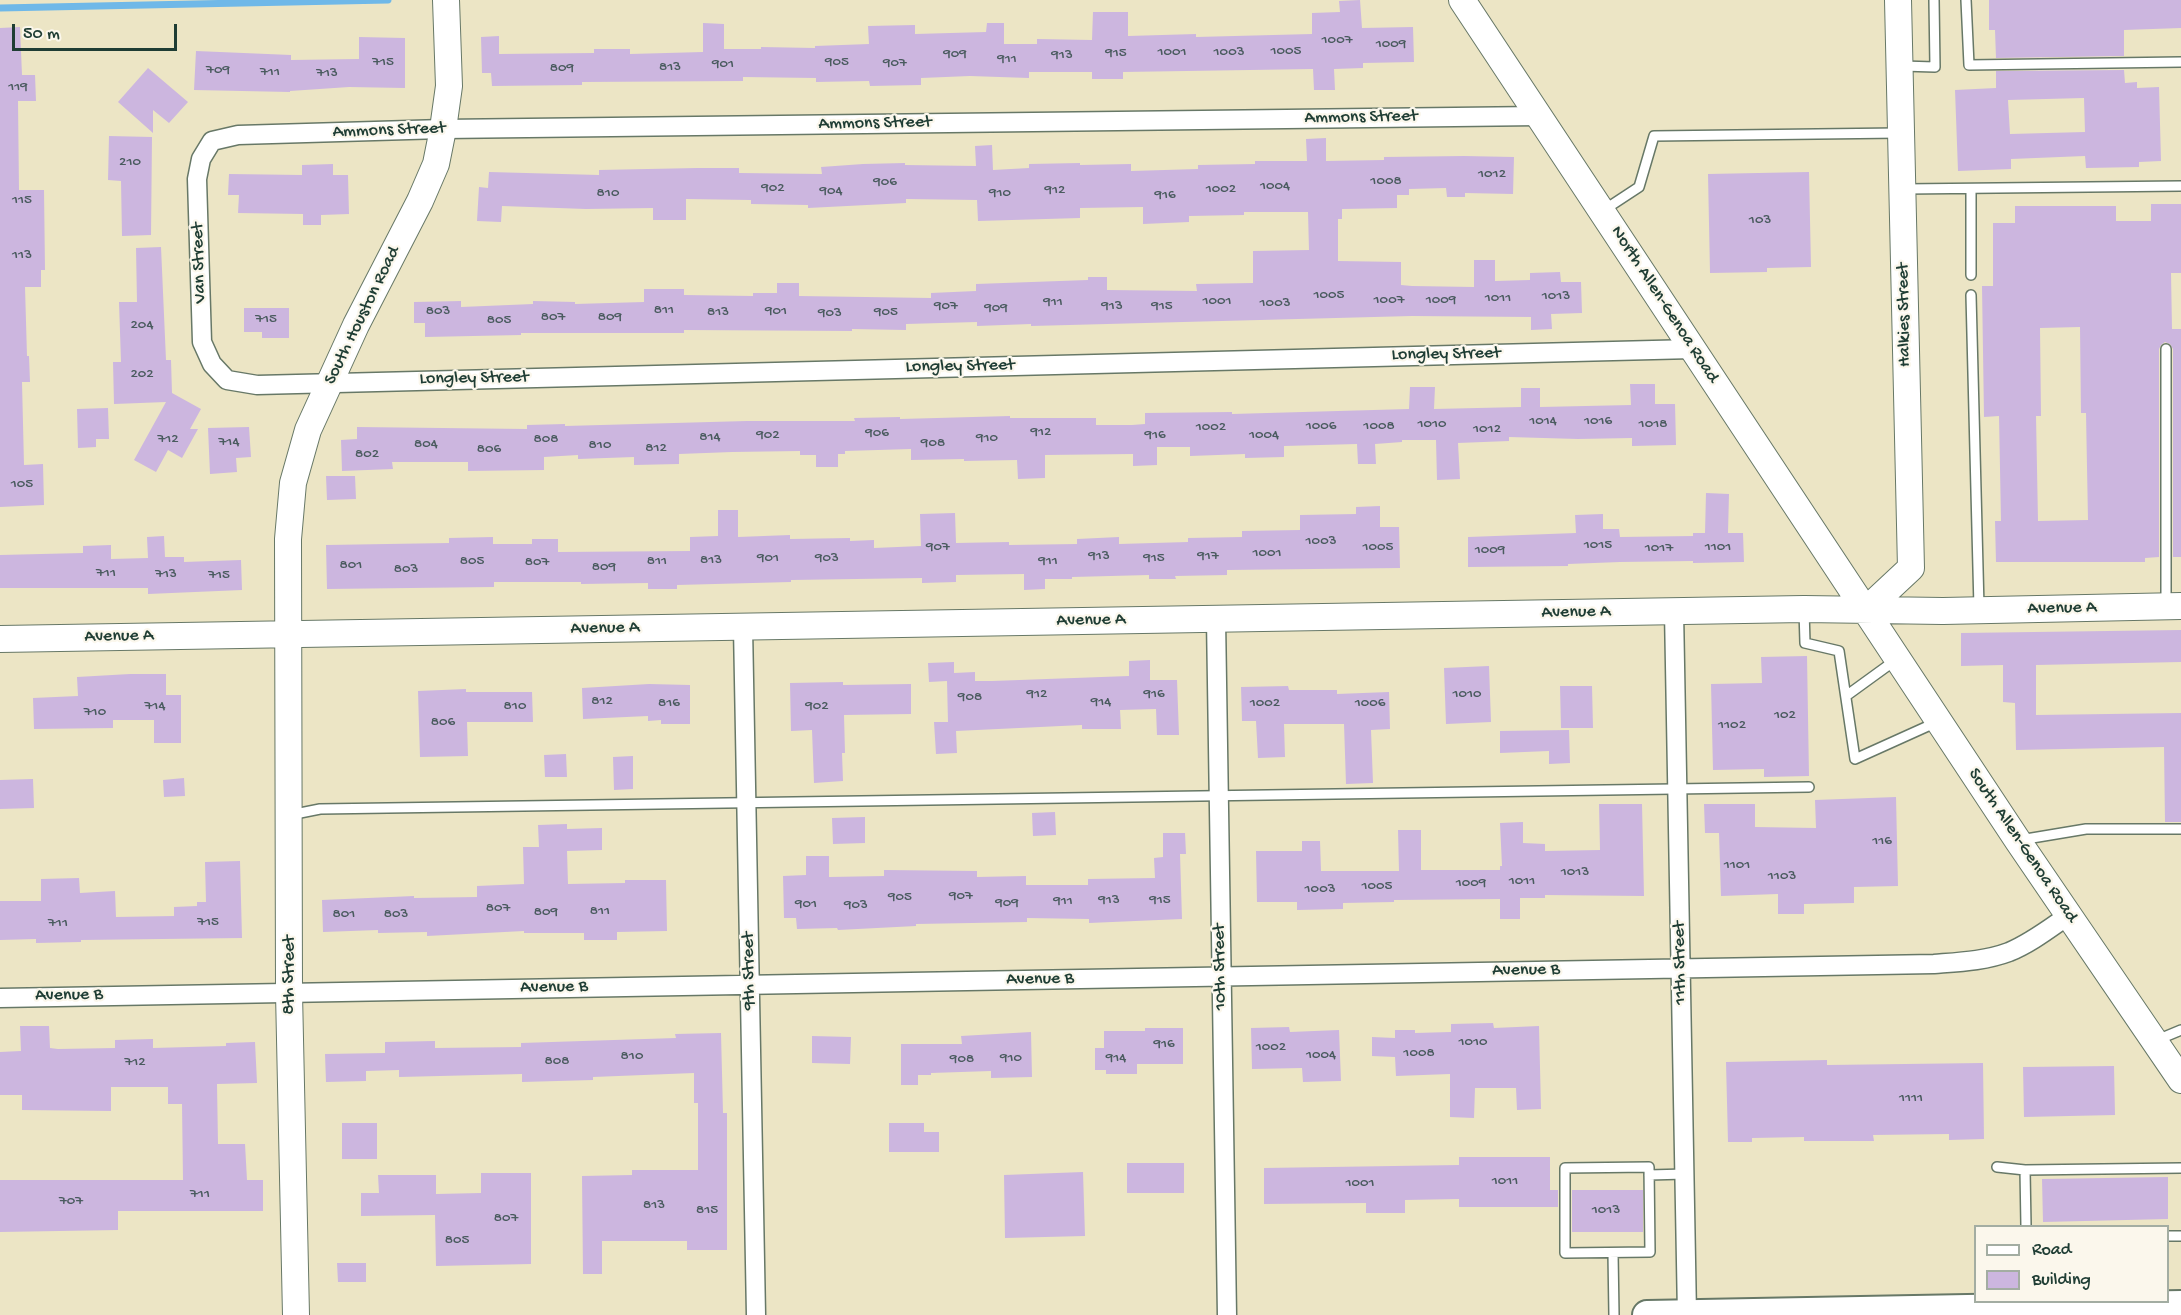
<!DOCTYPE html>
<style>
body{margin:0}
#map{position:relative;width:2181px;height:1315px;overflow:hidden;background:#ece5c5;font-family:"Gochi Hand",sans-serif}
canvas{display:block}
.legend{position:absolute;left:1974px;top:1225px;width:195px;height:78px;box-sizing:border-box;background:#fbf7ec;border:2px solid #a3ada2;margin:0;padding:8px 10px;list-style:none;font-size:18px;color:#1f3d34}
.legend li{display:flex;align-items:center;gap:12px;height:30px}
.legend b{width:30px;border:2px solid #a3ada2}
.scale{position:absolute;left:12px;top:24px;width:165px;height:27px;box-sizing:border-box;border:3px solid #1f3d34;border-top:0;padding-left:8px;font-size:18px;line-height:21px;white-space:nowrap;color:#1f3d34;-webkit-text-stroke:4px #fbf7ec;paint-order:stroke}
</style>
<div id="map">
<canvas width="2181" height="1315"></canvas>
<ul class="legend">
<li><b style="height:8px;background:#fff"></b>Road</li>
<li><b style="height:16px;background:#ccb6df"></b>Building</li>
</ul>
<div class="scale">50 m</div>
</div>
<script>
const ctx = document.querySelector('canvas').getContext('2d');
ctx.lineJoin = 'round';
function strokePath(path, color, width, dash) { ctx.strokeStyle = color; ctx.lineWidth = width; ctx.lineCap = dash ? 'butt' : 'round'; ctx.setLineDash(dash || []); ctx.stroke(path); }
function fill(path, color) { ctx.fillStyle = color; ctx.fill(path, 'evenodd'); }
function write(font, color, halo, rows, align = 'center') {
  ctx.font = font + ' "Gochi Hand",sans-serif'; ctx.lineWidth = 4.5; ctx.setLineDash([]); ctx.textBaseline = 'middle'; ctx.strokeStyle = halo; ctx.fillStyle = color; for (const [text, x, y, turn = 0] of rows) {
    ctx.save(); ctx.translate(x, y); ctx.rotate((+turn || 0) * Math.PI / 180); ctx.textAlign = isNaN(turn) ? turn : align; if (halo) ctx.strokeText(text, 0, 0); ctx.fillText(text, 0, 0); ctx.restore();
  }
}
const stream = new Path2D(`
 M0,8l388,-8`);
const building = new Path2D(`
 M1360,0l2,28 51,-1 1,35 -51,1v5l-29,1 1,21h-21l-1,-21 -190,3v7h-31v-7h-63v6l-59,-2 -49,2v7l-51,1 -1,-5 -53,1v-4l-73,-1v4l-161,1v3l-90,1 -1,-13h-9l-1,-36 18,-1v18l95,-1v-4h36v5l73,-2v-29l21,1v25h37v-2l54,1v-2l54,-2 -1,-18 47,-1v9l71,-2 1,-9h17v21h33v-5l55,1 1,-28h35v24l68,-2v3l116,-3v-21l28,-1 -1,-11z
 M1989,0h192v28l-57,2v26l-128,2 -1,-28h-6z
 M20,27l2,48h13l1,26h-18l1,89h25l1,80h-4v17h-16l2,69h2l1,26h-8l2,83 19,-1 1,41 -44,2v-479z
 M359,37l46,1v50l-56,-1 -59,4v1l-96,-2 2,-39 95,4v5l68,-1z
 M148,68l40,34 -19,21 -16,-13v23l-35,-31z
 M2124,70l1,13 12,-1v6l22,-1 2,74 -22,1v5l-53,1 -1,-12 -74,3v10l-53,2 -3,-81 41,-2v-17zM2084,98l1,34 -75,2 -2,-34z
 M109,136l43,1 -1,98 -29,1 -1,-55 -13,-1z
 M1326,138v23l58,-1v-3l80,-1 50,1 -1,37 -48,-1v4h-18l-1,-9 -37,1v6h-12v13l-55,1v10h-4v42l63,1v23l11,1 62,1v-27h21v21l35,-1v-7l30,-1 1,10h20l1,31 -31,1 1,15 -21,1v-13l-119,-1 -381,10v-2l-54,2v-4l-71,2v6l-54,-1v2l-168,-1v3h-163v2l-96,2v-14h-11v-21l47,-1v6l72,-3v-3l42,1v2l69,-2v-13h40v6l69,1v-3h24v-10h22v13l132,2v-5l45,-2v-7l112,-4v-3h19v13l90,1 -1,-7 57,-1v-32l56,-1 -1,-38h-64v3l-55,1v6l-46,2v-17l-63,1v10l-102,3 -1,-21 -71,-1v4l-98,5v-3l-57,-1v-4l-65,-1v21h-33v-12l-67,1 -84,-3 -1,16 -24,-1 2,-34 9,1 1,-16 110,3v-5l98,-2h42v5l83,1 -1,-7 42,-3 42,-1v2l71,1 -1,-20 17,-1 1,25 36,-2v-4l51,-1v2l51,-1v7l67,-2v-4l57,-1v-3h52l-1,-22z
 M333,164v11h15l1,39 -28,1v10h-18v-11l-65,-1 1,-18h-11l1,-21 73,1v-10z
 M1809,172l2,95 -44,1v4l-57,1 -2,-99z
 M2151,204h30v69h-10l1,56h9v228h-8v-208l-3,-5 -5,-2 -4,3 -2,4v208l-14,1v4h-149l-1,-41h6l-2,-105 -15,1 -2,-131h11v-63h22v-17h101v15h35zM2080,327l1,86h5l2,107 -50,1 -2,-105h5l-1,-88z
 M161,247l5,113h5l1,33 29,16 -11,20h8l-16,29 -14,-8 -12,22 -22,-12 32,-58 -52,2 -1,-42h8l-2,-60h18l-1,-54z
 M244,308h45v30h-27v-6h-18z
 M1630,384h25v20h20l1,41 -44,1v-8l-54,1 -69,-2v4l-51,2 2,36 -23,1 -1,-40h-34v2l-27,2 1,20h-18l-1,-20 -73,2v11l-39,1v-4l-55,2v-9h-33v18l-24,1v-12l-88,1v23l-27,1 -1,-19 -53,1v-2l-53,1v-11l-66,2v3h-7v13h-22v-12h-16v-4l-68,1 -53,2v10l-45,1v-8l-56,2v-4l-34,2v13l-76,1v-9h-76l1,7 -51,2 -1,-31 16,-1v-12l170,2v-4l38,-1v2l182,-5h108l-1,-3 46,-1v2l110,-3v2h86v7h36l13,-1v-11l87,-1v2l177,-5 1,-22h25l-1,22 87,-2v-19h19v19l91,-2z
 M108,408l1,31h-13v8l-18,1 -1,-39z
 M249,427l2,30 -15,1 1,14 -27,2 -2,-46z
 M326,476h29l1,23 -29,1z
 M1706,493l23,1 -1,39h15l1,29 -51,1v-2l-73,1 -52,2v2l-100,1v-30l108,-4 -1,-18 28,-1v15h16l1,8 73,-1v-3h12z
 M1380,506v21h19l1,41 -173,2v5l-52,1 1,3h-27v-4l-77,2v2h-27v10l-21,1v-16l-68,1v7l-34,1v-5l-131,2v2l-114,3v4h-29v-6l-67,1v-2h-87v5l-167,2 -1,-44 123,-2v-5l44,-1v7h39v-5h26v13l132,-1v-14l28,-1v-26h20v27l52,-2v4l60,-1v3l24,-1v8l47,-2 -1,-32 35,-1 1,30 53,-1v3l68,-1v-5l42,-2v7l69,-2v-4l54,-1v-6l58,-1v-15l56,-1v-7z
 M164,536l1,21h19v5l57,-2 1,30 -94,4v-6h-148v-33l83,-2v-7l28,-1v14l37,-1 -1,-21z
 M2181,630v32l-145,3v50l145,-2v109h-16l-1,-75 -148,3 -1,-47 -12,-1v-37l-42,1v-33z
 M1807,656l2,120 -45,1v-8l-51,1 -2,-86 51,-1 -1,-26z
 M1150,660v20h27l2,55h-22l-1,-26 -36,1 1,19h-39v-4l-126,6 1,22 -21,1 -2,-32h14l-1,-41 -18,1 -1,-19 26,-1v11l21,-1v9h17l137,-5v-15z
 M1489,666l2,56 -45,2 -2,-56z
 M130,674h36v21h15v48h-27v-23h-41v8l-79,1 -1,-31 45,-2 -1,-19z
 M843,682v3l68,-1v30l-67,1 1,38h-3l1,28 -29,2 -2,-53 -21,1 -1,-48z
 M649,684l41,1v39h-29v-4l-13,1v-5l-65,3 -1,-31z
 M1288,686l1,4h48v4l52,-2 1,37 -19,1 2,53 -27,1 -2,-60h-60l1,33 -27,1 -2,-37h-14l-1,-34z
 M1560,686h32l1,42h-32z
 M466,689v3h66l1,30h-66l1,34 -48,1 -2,-66z
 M1569,730l1,33 -21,1v-13l-49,2v-22z
 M566,754l1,23h-22l-1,-22z
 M633,756v33l-19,1 -1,-33z
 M184,778l1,18 -21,1 -1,-17z
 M33,779l1,29 -34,1v-29z
 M1896,797l2,89 -44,1v16l-50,1v10h-26v-20l-57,2 -2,-63h-14l-1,-29h51v23l61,1 -1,-28z
 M1599,804h43l2,92 -99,-1v3h-25v21h-20v-20l-106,1v2l-51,1v6l-46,1v-8h-40l-1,-51h46v-10h18l1,30h78l-1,-41h23v40h79v-4h2l-2,-43 23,-1v21l22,1v7l55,-1z
 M1055,812l1,23 -23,1 -1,-23z
 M865,817v26l-32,1 -1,-26z
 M567,824v5l35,-1v22l-35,1 1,33 57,-1v-3h41l1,51 -50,1v8h-33v-7h-60v-2l-97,5v-4l-49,1v-3l-55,2 -1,-32 92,-4v2l63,-1v-11l47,-2 -1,-37h16l-1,-22z
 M1163,833h22l1,21h-6l2,65 -93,4v-4l-62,-1v4l-111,2v2l-78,4 -1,-2 -40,1 -1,-11h-12l-1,-42 23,-1v-19h23v21l55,-1v-6l93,1v6l49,-1v9h62v-6l67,-1 -1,-20 9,-1z
 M240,861l2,77 -161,2v2l-45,1v-4l-36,1v-39h41v-22l38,-1 1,15 35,-2 1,26 58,-1v-9l23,-1v-4h9l-1,-40z
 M1493,1023l1,5 45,-2 2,83 -24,1 -1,-22h-41l-1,30 -24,-1v-43l-54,2 -1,-19 -23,-1v-19l23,1v-8h20v3l36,-1v-8z
 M20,1026h29l1,22 8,1 57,-1v-8l38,-1v9l73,-2v-3l29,-1 2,41 -40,1 1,60h27l2,36h16v31h-145v19l-118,2v-52h183l-1,-76h-14v-17h-57v24l-89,-1v-15h-22v-43l21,-1z
 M1289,1027l1,5 49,-2 2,51 -38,1 -1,-14 -50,1 -1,-41z
 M1145,1028h38v36h-46v10h-31v-4h-11v-22h9v-17h41z
 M1031,1032l1,45 -41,1v-7l-60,2v2h-13v10h-17v-41h61l-1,-8z
 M721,1033l2,80h4v137h-40v-9h-85v33h-19l-1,-98 50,-1v-5h66v-67h-4v-30l-101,4v3l-71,2v-8l-123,3v-7l-33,1v10l-40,1 -1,-28 60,-1v-11l50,-1v7l86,-1v-4l155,-5 -1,-4z
 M812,1036l39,1 -1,27 -38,-1z
 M1827,1060v5l156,-2 1,76 -35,1v-6l-76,1 1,6h-70v-4l-52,1v4h-24l-2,-80z
 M2114,1066l1,49 -91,2 -1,-50z
 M342,1123h35v36h-35z
 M889,1123h35v9h15v20h-50z
 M1459,1157h91v33h8v17h-99v-8l-54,1v13h-39v-10l-102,1v-36l195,-3z
 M1127,1163h57v30h-57z
 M1083,1172l2,64 -80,2 -1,-63z
 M481,1173h50v91l-95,2 -1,-51 -74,1v-23h18l-1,-18h58v19l45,-1z
 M2168,1177v42l-125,3 -1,-43z
 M1572,1190h71v42h-71z
 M337,1263h29v19h-28z`);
const lane = new Path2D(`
 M1966,0l3,65 212,-3
 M1902,66l33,1 -1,-67
 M1905,189l276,-3
 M1971,189v86
 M1604,210l35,-23 15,-51 245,-3
 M1971,295l8,313
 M2166,604v-255
 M1804,610l1,33 34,8 16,108 82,-37
 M1846,696l51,-37
 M290,815l30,-6 1489,-22
 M2020,840l66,-11h95
 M2157,1040l24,-10
 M1649,1167l1,85 -85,1v-85z
 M1997,1167l28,3
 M1649,1175l36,-1
 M2026,1226l-1,-56 156,-2
 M2168,1236h13
 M1613,1253l1,62`);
const street = new Path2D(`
 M1539,116l-1096,13 -205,6 -26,6 -11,18 -4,20 5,163 10,22 15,16 30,5 1436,-36
 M1674,611l13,704
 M1216,619l11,696
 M743,627l13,688
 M0,998l1934,-34c25,-2 51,-3 75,-12 22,-9 41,-24 60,-37`);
const secondary = new Path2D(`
 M1462,0l556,841 163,239
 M1866,610l45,-42 -13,-568
 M0,639l1804,-30 139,2 238,-5
 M296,1315l-7,-322 -1,-454 5,-56 15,-53 48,-105 64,-124 16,-37 7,-35 6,-43 -3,-86`);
const primary = new Path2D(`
 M1647,1315l534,-10`);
const numberNames = [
 ["1007",1337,41],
 ["1009",1391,45],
 ["1005",1286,52],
 ["1001",1172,53],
 ["1003",1229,53],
 ["915",1116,54],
 ["909",955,55],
 ["913",1062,56],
 ["911",1007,60],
 ["715",383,63],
 ["905",837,63],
 ["907",895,64],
 ["901",723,65],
 ["813",670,68],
 ["809",562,69],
 ["709",218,71],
 ["711",270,73],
 ["713",327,74],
 ["119",18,88],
 ["210",130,163],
 ["1012",1492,175],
 ["1008",1386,182],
 ["906",885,183],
 ["1004",1275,187],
 ["902",773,189],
 ["1002",1221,190],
 ["912",1055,191],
 ["904",831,192],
 ["810",608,194],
 ["910",1000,194],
 ["916",1165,196],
 ["115",22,201],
 ["103",1760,221],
 ["113",22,256],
 ["1005",1329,296],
 ["1013",1556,297],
 ["1011",1498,299],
 ["1007",1389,301],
 ["1009",1441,301],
 ["1001",1217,302],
 ["911",1053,303],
 ["1003",1275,304],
 ["907",946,307],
 ["913",1112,307],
 ["915",1162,307],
 ["909",996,309],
 ["811",664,311],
 ["803",438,312],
 ["901",776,312],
 ["813",718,313],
 ["905",886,313],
 ["903",830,314],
 ["807",553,318],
 ["809",610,318],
 ["715",266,320],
 ["805",499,321],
 ["204",142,326],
 ["202",142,375],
 ["1014",1543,422],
 ["1016",1598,422],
 ["1010",1432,425],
 ["1018",1653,425],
 ["1006",1321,427],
 ["1008",1379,427],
 ["1002",1211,428],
 ["1012",1487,430],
 ["912",1041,433],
 ["906",877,434],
 ["902",768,436],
 ["916",1155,436],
 ["1004",1264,436],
 ["814",710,438],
 ["910",987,439],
 ["712",168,440],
 ["808",546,440],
 ["714",229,443],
 ["908",933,444],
 ["804",426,445],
 ["810",600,446],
 ["812",656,449],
 ["806",489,450],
 ["802",367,455],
 ["105",22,485],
 ["1003",1321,542],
 ["1015",1598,546],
 ["907",938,548],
 ["1005",1378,548],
 ["1101",1718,548],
 ["1017",1659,549],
 ["1009",1490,551],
 ["1001",1267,554],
 ["913",1099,557],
 ["917",1208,557],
 ["901",768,559],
 ["903",827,559],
 ["915",1154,559],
 ["813",711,561],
 ["805",472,562],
 ["811",657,562],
 ["911",1048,562],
 ["807",537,563],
 ["801",351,566],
 ["809",604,568],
 ["803",406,570],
 ["711",106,574],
 ["713",166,575],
 ["715",219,576],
 ["912",1037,695],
 ["916",1154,695],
 ["1010",1467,695],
 ["908",970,698],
 ["812",602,702],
 ["914",1101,703],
 ["816",669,704],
 ["1002",1265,704],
 ["1006",1370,704],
 ["714",155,707],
 ["810",515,707],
 ["902",817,707],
 ["710",95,713],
 ["102",1785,716],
 ["806",443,723],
 ["1102",1732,726],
 ["116",1882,842],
 ["1101",1737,866],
 ["1013",1575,873],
 ["1103",1782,877],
 ["1011",1522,882],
 ["1009",1471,884],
 ["1005",1377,887],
 ["1003",1320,890],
 ["907",961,897],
 ["905",900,898],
 ["913",1109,901],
 ["915",1160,901],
 ["911",1063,902],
 ["909",1007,904],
 ["901",806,905],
 ["903",856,906],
 ["807",498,909],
 ["811",600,912],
 ["809",546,913],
 ["801",344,915],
 ["803",396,915],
 ["715",208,923],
 ["711",58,924],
 ["1010",1473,1043],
 ["916",1164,1045],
 ["1002",1271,1048],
 ["1008",1419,1054],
 ["1004",1321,1056],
 ["810",632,1057],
 ["910",1011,1059],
 ["914",1116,1059],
 ["908",962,1060],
 ["808",557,1062],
 ["712",135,1063],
 ["1111",1911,1099],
 ["1011",1505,1182],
 ["1001",1360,1184],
 ["711",200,1195],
 ["707",71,1202],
 ["813",654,1206],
 ["815",707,1211],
 ["1013",1606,1211],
 ["807",506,1219],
 ["805",457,1241]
];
const streetNames = [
 ["Ammons Street",1361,118,-1],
 ["Ammons Street",875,124,-1],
 ["Ammons Street",389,131,-2],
 ["Van Street",200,263,-92],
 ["North Allen-Genoa Road",1664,305,57],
 ["Halkies Street",1905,315,-91],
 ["South Houston Road",363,316,-64],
 ["Longley Street",1446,355,-1],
 ["Longley Street",960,367,-1],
 ["Longley Street",474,379,-1],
 ["Avenue A",2062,609,-1],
 ["Avenue A",1576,613,-1],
 ["Avenue A",1091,621,-1],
 ["Avenue A",605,629,-1],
 ["Avenue A",119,637,-1],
 ["South Allen-Genoa Road",2022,846,56],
 ["11th Street",1681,963,-91],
 ["10th Street",1221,967,-91],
 ["9th Street",750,971,-91],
 ["Avenue B",1526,971,-1],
 ["8th Street",290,975,-90],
 ["Avenue B",1040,980,-1],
 ["Avenue B",554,988,-1],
 ["Avenue B",69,996,-1]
];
strokePath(stream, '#6fb8e8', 7);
fill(building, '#ccb6df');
strokePath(lane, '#677867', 12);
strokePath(street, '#677867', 21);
strokePath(secondary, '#677867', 28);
strokePath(primary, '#677867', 32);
strokePath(lane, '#fff', 9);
strokePath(street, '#fff', 18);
strokePath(secondary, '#fff', 26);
strokePath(primary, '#fff', 28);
write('15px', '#4a5b5f', null, numberNames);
write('18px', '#1f3d34', '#fbf7ec', streetNames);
</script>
